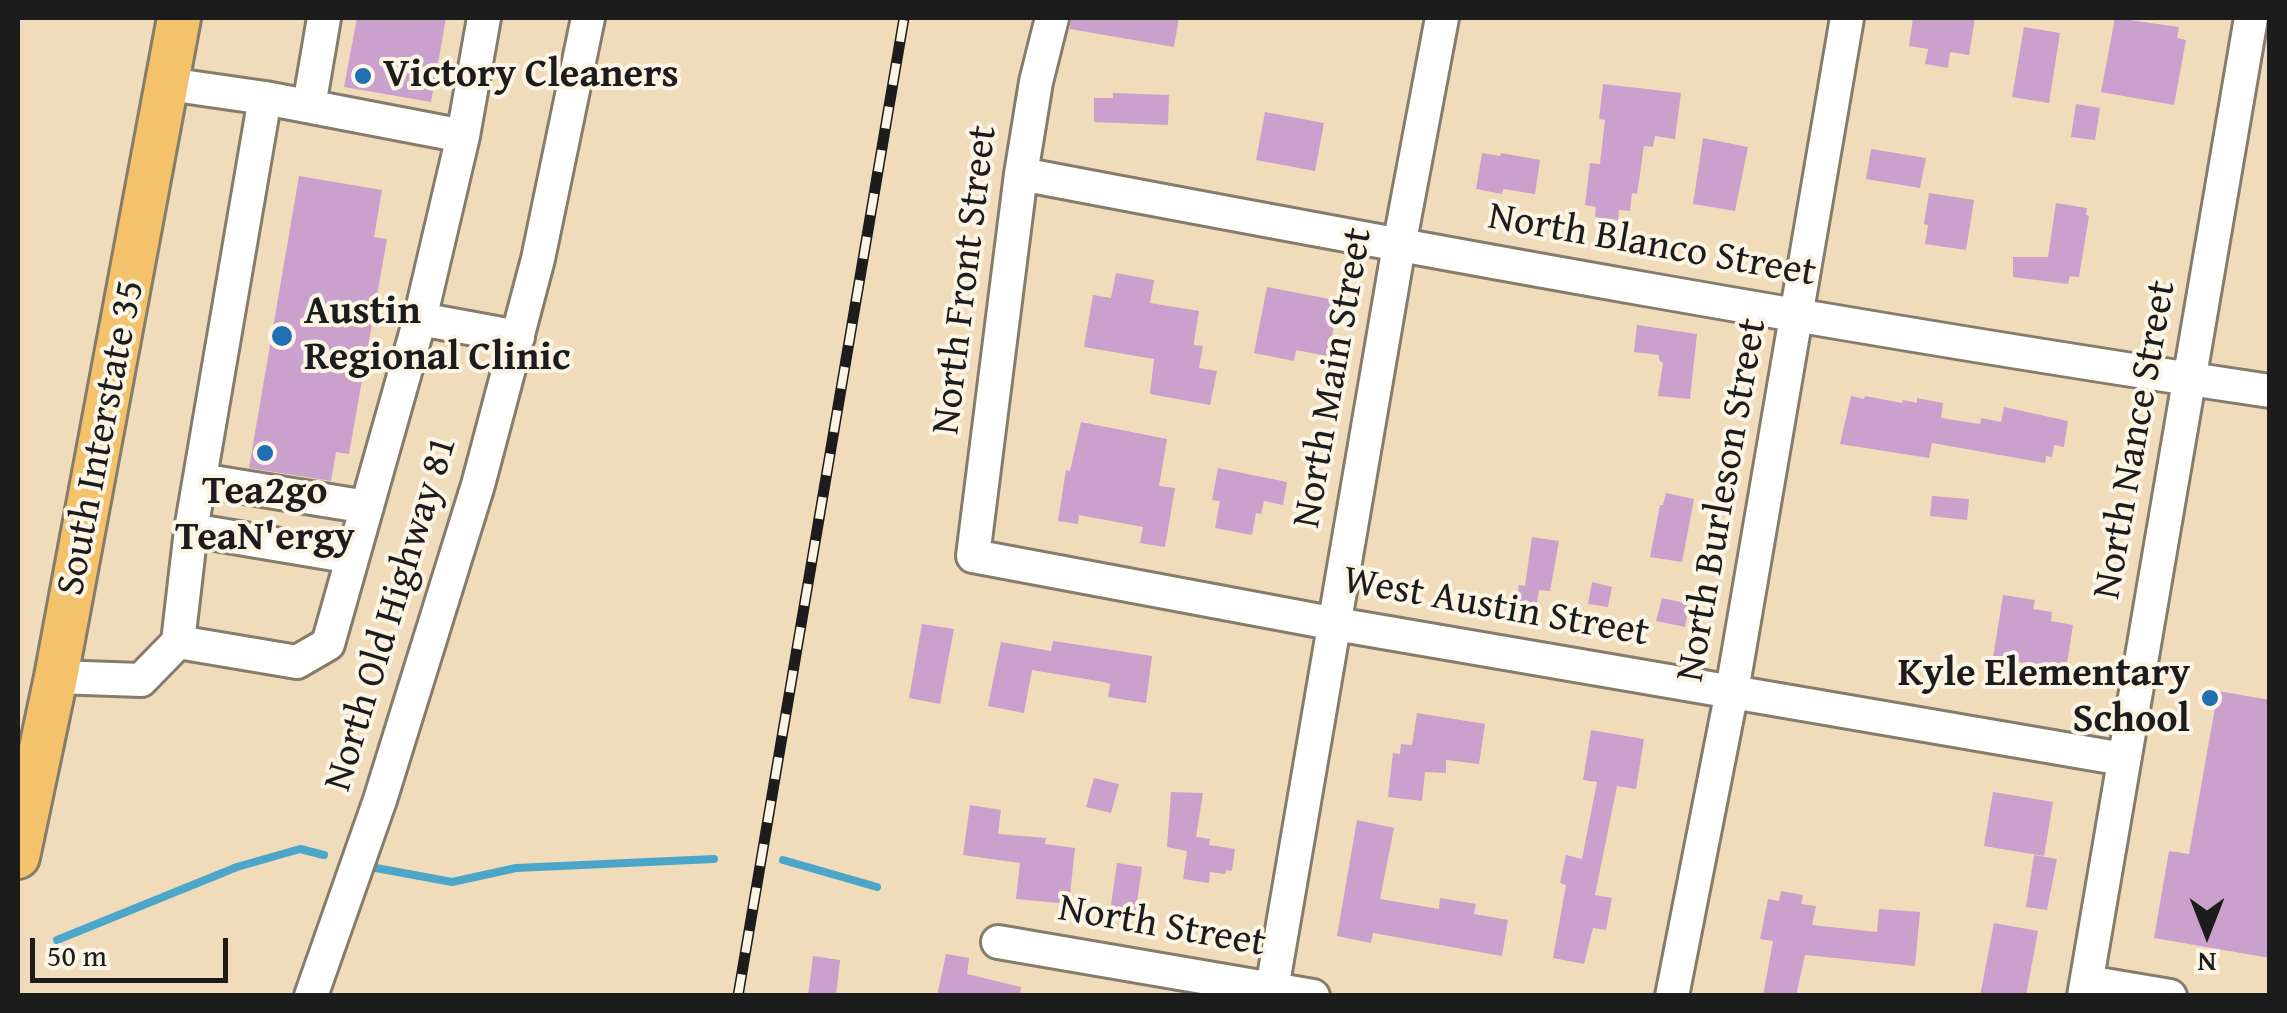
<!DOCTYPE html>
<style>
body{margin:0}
#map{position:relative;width:2287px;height:1013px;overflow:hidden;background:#f0dcba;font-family:"Gentium Book Plus",serif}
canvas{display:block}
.frame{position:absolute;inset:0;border:20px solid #1c1c1c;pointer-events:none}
.north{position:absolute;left:2157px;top:883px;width:100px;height:100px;-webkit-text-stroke:8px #fcf5e5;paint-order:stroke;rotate:180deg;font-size:28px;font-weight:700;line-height:40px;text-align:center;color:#1c1c1c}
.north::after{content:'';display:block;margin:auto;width:35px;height:45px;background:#1c1c1c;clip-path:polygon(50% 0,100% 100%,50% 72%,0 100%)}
.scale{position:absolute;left:30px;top:938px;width:198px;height:45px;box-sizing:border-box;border:5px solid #1c1c1c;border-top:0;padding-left:12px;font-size:30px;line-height:35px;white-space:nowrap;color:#1c1c1c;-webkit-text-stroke:8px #fcf5e5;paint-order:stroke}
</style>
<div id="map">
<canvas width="2287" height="1013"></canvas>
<div class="frame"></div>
<div class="north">N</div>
<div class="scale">50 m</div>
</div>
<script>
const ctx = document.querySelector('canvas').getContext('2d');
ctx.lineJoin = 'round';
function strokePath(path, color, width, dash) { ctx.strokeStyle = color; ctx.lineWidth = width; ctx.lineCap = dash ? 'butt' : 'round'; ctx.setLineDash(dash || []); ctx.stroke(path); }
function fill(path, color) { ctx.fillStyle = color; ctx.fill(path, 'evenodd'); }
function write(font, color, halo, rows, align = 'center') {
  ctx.font = font + ' "Gentium Book Plus",serif'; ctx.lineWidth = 8; ctx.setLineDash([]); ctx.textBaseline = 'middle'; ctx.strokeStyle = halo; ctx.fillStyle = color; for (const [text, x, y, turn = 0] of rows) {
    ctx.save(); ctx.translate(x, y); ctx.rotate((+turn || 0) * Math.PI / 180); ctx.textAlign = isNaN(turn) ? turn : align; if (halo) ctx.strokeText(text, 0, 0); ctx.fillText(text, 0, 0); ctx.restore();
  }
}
const stream = new Path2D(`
 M783,860l94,27
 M376,868l76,14 64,-14 198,-9
 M57,940l180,-73 63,-18 24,6`);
const building = new Path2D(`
 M357,18h89l-15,84 -87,-15z
 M1071,18h108l-5,29 -104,-18z
 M1913,18h62l-6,37 -19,-3 -2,16 -23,-4 3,-15 -19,-3z
 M2115,18l64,9 -2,11 9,2 -12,65 -73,-13z
 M2024,27l36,6 -11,70 -37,-6z
 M1603,84l78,9 -6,46 -20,-3 -2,11 -9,-1 -7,48 -5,-1 -2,18 -11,-1 -1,10 -23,-3 1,-10 -11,-2 5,-42 10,1 5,-44 -6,-1z
 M1113,93l56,2 -1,30 -74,-3v-24h19z
 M2076,104l24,4 -5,32 -24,-3z
 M1265,112l59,11 -9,48 -59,-11z
 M1703,138l45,9 -13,64 -42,-7z
 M1871,149l55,9 -6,30 -54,-9z
 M1482,153l18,3 1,-3 39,7 -5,34 -32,-5 -1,5 -26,-5z
 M299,176l83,14 -8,47 13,2 -38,215 -13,-2 -5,29 -82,-13z
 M1929,193l45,7 -8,50 -41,-6 3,-19 -4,-1z
 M2056,203l31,5 -1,7 3,1 -10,61 -9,-1 -2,8 -55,-7v-20h35z
 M1116,273l38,7 -4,23 49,8 -5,30v4l9,1 -4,22 18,3 -7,34 -60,-11 4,-35 -70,-12 9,-52 18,3z
 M1267,287l73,14 -13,55 -31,-6 -2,11 -40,-8z
 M1637,325l60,9 -7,65 -32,-3 5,-33 -4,-3v-5l-25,-3z
 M1851,396l13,3 1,-3 37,7 1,-3 14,3v-5l26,5 -2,15 39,6 1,-6 20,4 3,-15 64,14 -4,26 -10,-2 -2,12 -6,-1 -1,7 -113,-20 -3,15 -89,-14z
 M1081,422l86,17 -8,47 16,2 -10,59 -25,-4 3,-16 -64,-12 -1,9 -20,-3 8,-51 4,1z
 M1218,468l69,14 -4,23 -19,-4 -3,13 -5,-1 -4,22 -37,-7 5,-27 -8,-1z
 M1666,493l28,6 -12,63 -32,-5 10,-52h3z
 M1932,496l37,3 -2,21 -37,-4z
 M1532,537l27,4 -9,50 -11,-1 -3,18 -20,-3 3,-20 6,1z
 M1592,582l20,5 -4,20 -20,-3z
 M2003,595l32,5 -2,9 19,3 -1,9 22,4 -9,58 -26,-4 2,-14 -47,-7z
 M1662,598l27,6 -4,23 -29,-6z
 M922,624l32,5 -14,75 -31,-6z
 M1053,641l99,15 -6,47 -38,-6 2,-13 -6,-2 -72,-12 -8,43 -36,-7 13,-64 50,9z
 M2218,691l52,9v258l-116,-20 15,-87 20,3z
 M1417,713l68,11 -6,40 -33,-4v13l-21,-1 -3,29 -34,-4 5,-44 7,1 1,-10 11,1z
 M1591,730l53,9 -8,50 -19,-3 -22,109 17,3 -6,32 -13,-2 -9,36 -31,-6 13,-73 -6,-2 6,-28 16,4 15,-77 -14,-2z
 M1094,778l25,6 -8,29 -25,-6z
 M1171,792l32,1 -7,44 14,2 -1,6 26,4 -3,22 -6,-1 -1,4 -15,-2 -1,11 -26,-4 4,-28 -20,-4z
 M1993,792l60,10 -9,54 -60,-10z
 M970,805l31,5 -3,24 48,4 -1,6 30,4 -6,56 -53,-5 4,-36 -57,-8z
 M1357,820l37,8 -14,71 59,10 1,-11 36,6 -2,10 34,6 -6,36 -129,-23 -2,10 -34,-7z
 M2034,855l23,4 -10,51 -21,-3z
 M1117,863l25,4 -7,49 -25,-4z
 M1781,891l22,4 -2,9 15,2 -4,19 65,7 2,-23 41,3 -5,54 -110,-11 -9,41h-33l10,-55 -13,-2 8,-40 11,2z
 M1994,923l44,8 -12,65h-46z
 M946,954l23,4 -2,16 54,13 -1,9h-83z
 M813,956l27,4 -4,36h-28z`);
const minor = new Path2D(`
 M484,18l-21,118 -43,183 98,18
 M1052,18l-16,64 -15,92 -48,382 363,68 787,135
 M168,84l97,14 198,38
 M309,106l15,-88
 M1021,174c415,79 831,155 1249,217
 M200,480l167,27
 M191,530l74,-432
 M178,642l13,-112 161,27
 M56,677l85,3 37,-38 119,20 31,-18 92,-325
 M998,942l315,54
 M2087,982l83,14
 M1272,989l127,-743 43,-228
 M311,996l69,-196 98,-315 60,-226 50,-241
 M1672,996l60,-305 115,-673
 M2084,996l167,-978`);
const major = new Path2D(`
 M18,857l38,-180 123,-659`);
const rail = new Path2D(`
 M738,996l166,-978`);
const markers = [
 [363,76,10,"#1f6fb2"],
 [282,336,12,"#1f6fb2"],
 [265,453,10,"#1f6fb2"],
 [2210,698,10,"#1f6fb2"]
];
const poiNames = [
 ["Victory Cleaners",383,76],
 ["Austin",304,313],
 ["Regional Clinic",304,359],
 ["Tea2go",265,493,"center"],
 ["TeaN'ergy",265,539,"center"],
 ["Kyle Elementary",2190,675,"right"],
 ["School",2190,721,"right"]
];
const streetNames = [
 ["North Blanco Street",1652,246,10],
 ["North Front Street",966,280,-83],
 ["North Main Street",1334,378,-80],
 ["South Interstate 35",102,438,-79],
 ["North Nance Street",2136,440,-80],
 ["North Burleson Street",1723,500,-80],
 ["West Austin Street",1496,608,10],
 ["North Old Highway 81",392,614,-73],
 ["North Street",1162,927,10]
];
strokePath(stream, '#4ca6c9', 8);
fill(building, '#c9a1cc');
strokePath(minor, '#867c6b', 38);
strokePath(major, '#867c6b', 48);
strokePath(minor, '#fff', 32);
strokePath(major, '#f3c26a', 42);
strokePath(rail, '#1c1c1c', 11);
strokePath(rail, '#fcf5e5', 8, [22]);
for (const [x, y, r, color] of markers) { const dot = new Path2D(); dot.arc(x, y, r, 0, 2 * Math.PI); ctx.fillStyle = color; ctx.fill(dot); strokePath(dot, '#fcf5e5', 4); }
write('bold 40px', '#1c1c1c', '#fcf5e5', poiNames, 'left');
write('40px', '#1c1c1c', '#fcf5e5', streetNames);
</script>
